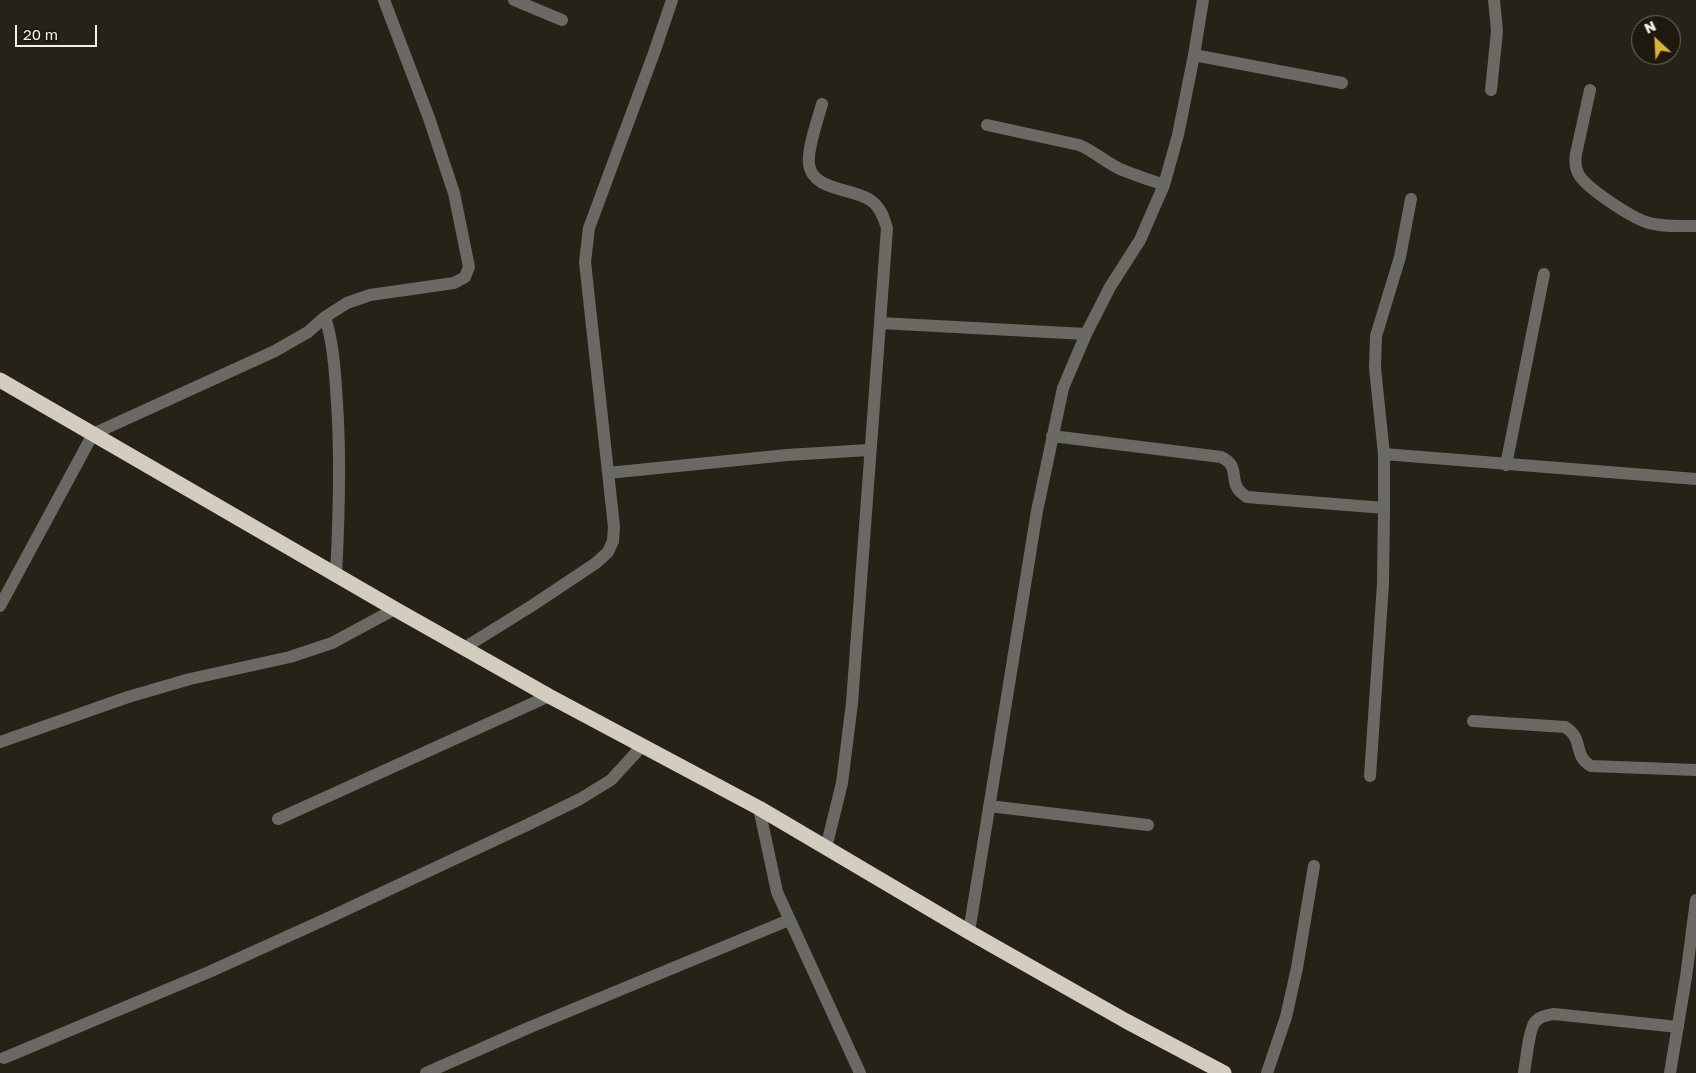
<!DOCTYPE html>
<style>
body{margin:0}
#map{position:relative;width:1696px;height:1073px;overflow:hidden;background:#262217;font-family:"Golos Text",sans-serif}
canvas{display:block}
.north{position:absolute;left:1631px;top:15px;width:50px;height:50px;box-sizing:border-box;background:#1d190e;border:1px solid #736f65;border-radius:50%;rotate:335deg;font-size:14px;font-weight:700;line-height:20px;text-align:center;color:#f3f0e8}
.north::after{content:'';display:block;margin:auto;width:18px;height:22px;background:#ddb133;clip-path:polygon(50% 0,100% 100%,50% 72%,0 100%)}
.scale{position:absolute;left:15px;top:25px;width:82px;height:22px;box-sizing:border-box;border:2px solid #f3f0e8;border-top:0;padding-left:6px;font-size:15px;line-height:18px;white-space:nowrap;color:#f3f0e8;-webkit-text-stroke:4px #1d190e;paint-order:stroke}
</style>
<div id="map">
<canvas width="1696" height="1073"></canvas>
<div class="north">N</div>
<div class="scale">20 m</div>
</div>
<script>
const ctx = document.querySelector('canvas').getContext('2d');
ctx.lineJoin = 'round';
function strokePath(path, color, width, dash) { ctx.strokeStyle = color; ctx.lineWidth = width; ctx.lineCap = dash ? 'butt' : 'round'; ctx.setLineDash(dash || []); ctx.stroke(path); }
const lane = new Path2D(`
 M426,1073l102,-45 261,-108`);
const street = new Path2D(`
 M514,0l48,20
 M1194,55l148,28
 M1491,90l6,-59 -3,-31
 M1590,90l-14,64c-1,6 -1,13 2,19 6,14 53,44 68,49 15,5 34,4 50,4
 M822,104c-4,15 -15,45 -13,60 3,29 50,23 66,40 7,7 9,15 12,24l-35,475 -10,80 -16,65
 M987,125l92,20c15,6 26,17 41,24 14,6 30,11 44,16
 M325,317c9,28 10,57 12,86 4,58 2,115 -1,172
 M880,323l206,11
 M1052,436l169,21c23,11 3,26 26,40l137,11
 M1384,454l312,25
 M1506,465l38,-191
 M608,473l179,-18 82,-5
 M0,606l93,-172 182,-83 33,-19 17,-15 22,-14 23,-8 84,-12 11,-6 4,-10 -15,-74 -25,-75 -45,-118
 M464,648l69,-43 63,-42 12,-11 5,-11 1,-14 -29,-265 4,-34 65,-175 18,-53
 M1473,721l92,6c20,12 7,28 26,39l105,4
 M0,742l128,-45 62,-18 100,-22 42,-14 63,-34
 M1370,776l13,-192 1,-76v-54l-9,-86 1,-32 24,-79 11,-58
 M989,806l159,19
 M759,808l18,84 83,181
 M278,819l271,-123
 M969,932l68,-421 26,-123 23,-54 24,-47 30,-47 24,-55 14,-50 16,-80 9,-55
 M4,1058l205,-86 117,-53 201,-94 53,-26 31,-19 31,-34
 M1267,1073l19,-56 11,-49 17,-102
 M1524,1073c2,-11 5,-44 11,-51 5,-6 13,-7 19,-8l124,13
 M1670,1073l16,-96 10,-77`);
const highway = new Path2D(`
 M0,380l395,229 154,87 210,112 210,124 157,89 98,52`);
strokePath(lane, '#6b6963', 12);
strokePath(street, '#6b6963', 12);
strokePath(highway, '#d2cdbe', 15);
</script>
